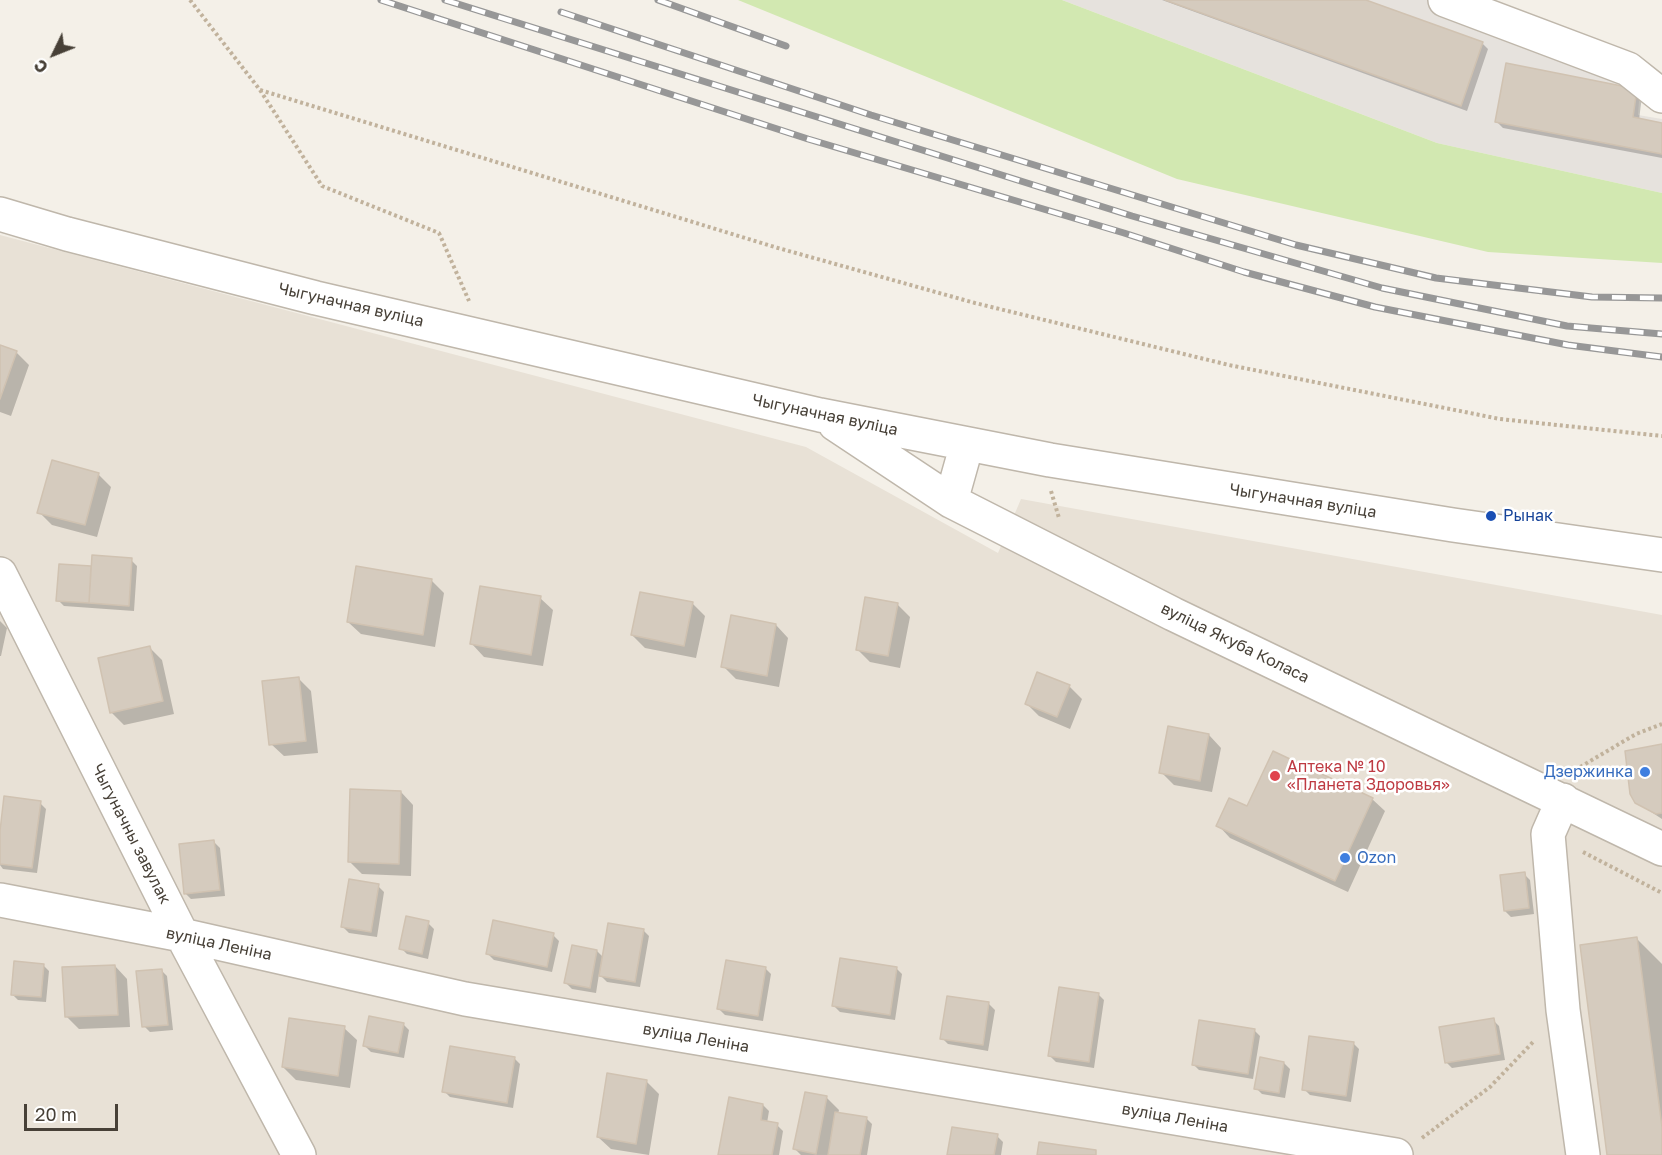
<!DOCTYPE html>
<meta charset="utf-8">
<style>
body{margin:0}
#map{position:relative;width:1662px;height:1155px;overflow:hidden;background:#f4f0e8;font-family:"Golos Text",sans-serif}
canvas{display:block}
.north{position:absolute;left:24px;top:24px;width:60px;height:60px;-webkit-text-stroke:4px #fff;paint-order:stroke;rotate:227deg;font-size:16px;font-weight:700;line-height:24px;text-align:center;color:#474037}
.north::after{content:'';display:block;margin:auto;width:21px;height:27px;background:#474037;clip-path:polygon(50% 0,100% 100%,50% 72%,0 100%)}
.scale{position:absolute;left:24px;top:1104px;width:94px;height:27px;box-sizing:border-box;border:3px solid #474037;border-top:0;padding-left:8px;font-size:18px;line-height:21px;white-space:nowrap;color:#474037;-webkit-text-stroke:4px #fff;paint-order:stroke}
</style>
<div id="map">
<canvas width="1662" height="1155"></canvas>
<div class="north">С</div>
<div class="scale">20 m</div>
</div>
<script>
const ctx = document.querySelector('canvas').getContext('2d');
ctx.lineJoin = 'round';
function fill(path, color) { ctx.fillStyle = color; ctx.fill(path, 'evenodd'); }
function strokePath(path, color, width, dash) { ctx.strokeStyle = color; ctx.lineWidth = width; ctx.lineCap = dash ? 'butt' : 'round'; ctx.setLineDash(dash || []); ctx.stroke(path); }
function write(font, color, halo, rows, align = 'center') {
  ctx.font = font + ' "Golos Text",sans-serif'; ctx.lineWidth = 5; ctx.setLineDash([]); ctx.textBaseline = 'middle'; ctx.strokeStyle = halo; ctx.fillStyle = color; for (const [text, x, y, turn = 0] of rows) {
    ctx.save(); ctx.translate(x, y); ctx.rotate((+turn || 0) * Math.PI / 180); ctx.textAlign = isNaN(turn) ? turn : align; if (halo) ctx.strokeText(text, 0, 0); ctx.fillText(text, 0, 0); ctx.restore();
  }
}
const residential = new Path2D(`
 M0,235l806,212 192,106 23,-54 641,116v540h-1662z`);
const industrial = new Path2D(`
 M1062,0h397l181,87 -2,28 24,4v74l-225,-50z`);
const green = new Path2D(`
 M738,0h324l375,143 225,50v70l-174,-11 -311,-73z`);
const shadow = new Path2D(`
 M1162,0h200l120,43 6,6 -21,62z
 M1636,90l6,6 -3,24 23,5v33l-159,-30 -6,-6z
 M0,346l16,6 13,13 -18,51 -11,-4z
 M98,474l13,13 -14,50 -45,-12 -13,-13z
 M131,560l6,6 -3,45 -70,-5 -6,-6 2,-35 33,3z
 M358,568l74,13 12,12 -9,54 -74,-13 -13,-12z
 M540,598l13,12 -10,56 -59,-9 -12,-13z
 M692,603l13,13 -9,42 -51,-10 -13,-13z
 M897,604l13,13 -10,51 -30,-6 -13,-13z
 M0,621l7,7 -6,28h-1z
 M776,625l12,13 -9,49 -43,-8 -13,-13z
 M149,647l13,13 12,54 -50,11 -13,-13z
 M299,679l12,12 7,62 -34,3 -13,-12z
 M1069,686l13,13 -12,30 -31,-13 -12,-12z
 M1209,735l12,13 -9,44 -38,-7 -13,-13z
 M1662,746v73l-26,-17z
 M401,792l12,13 -2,71 -49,-2 -12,-12z
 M1372,799l13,12 -37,81 -118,-54 -12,-13z
 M40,803l6,6 -9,64 -34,-4 -3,-4v-22z
 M214,842l6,6 5,48 -34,3 -6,-6z
 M1524,874l6,6 4,34 -23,3 -6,-6z
 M378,886l6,6 -7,45 -28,-4 -6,-6z
 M428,923l6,6 -6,30 -21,-5 -6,-6z
 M643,930l6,6 -9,51 -33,-5 -8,-8 -3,19 -24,-4 -6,-6 31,-32 7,7z
 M553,935l6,6 -7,31 -58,-12 -6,-6z
 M1637,939l25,25v191h-53z
 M43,965l6,6 -3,31 -28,-2 -6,-6z
 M115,966l12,13 3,48 -51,2 -13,-13z
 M765,968l6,6 -8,47 -38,-6 -6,-6z
 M896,968l6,6 -7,46 -55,-8 -6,-6z
 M161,970l6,6 6,54 -23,2 -6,-6z
 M1098,994l6,6 -10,68 -38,-6 -6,-6z
 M989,1004l6,6 -7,41 -40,-7 -6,-6z
 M1493,1020l6,6 6,34 -53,8 -6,-6z
 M403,1024l6,6 -5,28 -33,-6 -6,-6z
 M344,1028l13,12 -7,48 -54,-8 -13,-13z
 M1254,1030l6,6 -7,43 -54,-9 -6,-6z
 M1353,1043l6,6 -8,53 -41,-7 -6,-6z
 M514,1058l6,6 -7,44 -63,-11 -6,-6z
 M1284,1063l6,6 -5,29 -23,-4 -6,-6z
 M646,1081l13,13 -10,61 -38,-6 -13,-12z
 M826,1097l13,13 -1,4 28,4 6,6 -5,31h-66l-6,-6z
 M763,1105l6,6 -2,12 10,2 6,6 -4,24h-59z
 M997,1136l6,6 -2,13h-53z`);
const building = new Path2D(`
 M1165,0h201l117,42 -22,64z
 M1506,63l131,26 -4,28 29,6v31l-167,-32z
 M0,345l17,6 -17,48z
 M52,460l47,13 -14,52 -48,-12z
 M92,555l40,3 -3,48 -40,-3z
 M59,564l32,2 -2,37 -33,-2z
 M356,566l76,13 -9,56 -76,-13z
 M480,586l61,10 -10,59 -61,-11z
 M640,592l53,10 -9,44 -53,-11z
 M865,597l33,6 -10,53 -32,-6z
 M731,615l45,9 -9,52 -46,-9z
 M150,646l13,55 -53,12 -12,-55z
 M1037,672l33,13 -13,32 -32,-13z
 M299,677l7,64 -37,4 -7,-64z
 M1168,726l41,8 -9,47 -41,-8z
 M1662,744v69l-6,1 -21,-11 -5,-9 -5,-43z
 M1273,751l100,47 -38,83 -119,-55 13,-28 18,8z
 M350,789l51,2 -2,73 -51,-2z
 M4,796l37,5 -9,67 -32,-4v-33z
 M214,840l6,50 -36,4 -5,-50z
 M1525,872l4,36 -25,3 -4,-36z
 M349,879l30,5 -8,48 -30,-5z
 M406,916l23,5 -7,33 -23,-5z
 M493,920l61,13 -7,34 -61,-13z
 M608,923l36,6 -9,53 -36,-6z
 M1637,937l25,190v28h-55l-27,-210z
 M572,945l25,5 -7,38 -26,-5z
 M840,958l57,9 -7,48 -58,-9z
 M726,960l40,7 -8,49 -41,-7z
 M14,961l30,3 -3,33 -30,-2z
 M115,965l3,50 -53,2 -3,-50z
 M162,969l6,56 -26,2 -6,-56z
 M1059,987l40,6 -10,69 -41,-6z
 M947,996l42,6 -6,43 -43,-6z
 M369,1016l35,7 -6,30 -35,-7z
 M289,1018l56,8 -7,50 -56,-9z
 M1494,1018l6,36 -55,9 -6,-36z
 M1199,1020l56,9 -7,45 -56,-9z
 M1309,1036l45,6 -8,54 -44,-6z
 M450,1046l65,11 -8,46 -65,-11z
 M1260,1057l24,5 -5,31 -25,-4z
 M607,1073l40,7 -11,64 -39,-7z
 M805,1092l22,4 -11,58 -23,-5z
 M729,1097l34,7 -2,16 17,3 -6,32h-54z
 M835,1112l32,5 -7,38h-32z
 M952,1127l46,7 -4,21h-47z
 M1039,1142l57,8v5h-59z`);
const path = new Path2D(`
 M190,0l70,90 62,96 117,47 30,68
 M260,90l518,158 197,55 254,62 271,54 162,17
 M1051,491l8,27
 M1575,770l61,-36 26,-10
 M1583,852l79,41
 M1422,1138l68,-51 44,-46`);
const minor = new Path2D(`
 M1445,0l183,69 34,27
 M0,214l67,20 249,64 504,117 230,45 403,65 209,30
 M835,424l116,77 222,113 489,235
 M951,501l16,-57
 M0,574l182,361 117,220
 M1563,800l-15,34 15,176 20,145
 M0,900l182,35 283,64 931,156`);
const rail = new Path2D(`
 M381,0l427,139 316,94 120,39 131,35 193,38 94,12
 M445,0l687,216 250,72 185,38 95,8
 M658,0l128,46
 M561,12l310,103 425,130 140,33 156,19 70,1`);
const markers = [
 [1491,516,6,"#1a4fb4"],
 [1645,772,6,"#3f7fe0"],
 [1275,776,6,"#e0444e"],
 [1345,858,6,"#3f7fe0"]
];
const streetNames = [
 ["Чыгуначная вуліца",351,305,13],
 ["Чыгуначная вуліца",825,415,12],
 ["Чыгуначная вуліца",1303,501,9],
 ["вуліца Якуба Коласа",1235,643,26],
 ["Чыгуначны завулак",131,834,63],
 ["вуліца Леніна",219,944,12],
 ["вуліца Леніна",696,1038,10],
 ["вуліца Леніна",1175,1118,10]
];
const transitNames = [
 ["Рынак",1503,516]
];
const healthNames = [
 ["Аптека № 10",1287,767],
 ["«Планета Здоровья»",1287,785]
];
const shopNames = [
 ["Дзержинка",1633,772],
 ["Ozon",1357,858,"left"]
];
fill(residential, '#e8e1d6');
fill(industrial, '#e6e2dd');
fill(green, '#d2e8b1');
fill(shadow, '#0003');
fill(building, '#d5cbbe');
strokePath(building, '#d0c2b1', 1.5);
strokePath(minor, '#bfb7ab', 36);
strokePath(path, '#c1b29c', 4, [3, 3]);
strokePath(minor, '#fff', 33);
strokePath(rail, '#979797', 7);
strokePath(rail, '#fff', 4.5, [14]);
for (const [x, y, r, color] of markers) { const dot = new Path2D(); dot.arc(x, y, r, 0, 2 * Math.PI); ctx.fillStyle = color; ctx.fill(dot); strokePath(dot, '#fff', 2); }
write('16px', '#474037', '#fff', streetNames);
write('16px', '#164399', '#fff', transitNames, 'left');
write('16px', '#be3a42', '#fff', healthNames, 'left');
write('16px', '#366cbe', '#fff', shopNames, 'right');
</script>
